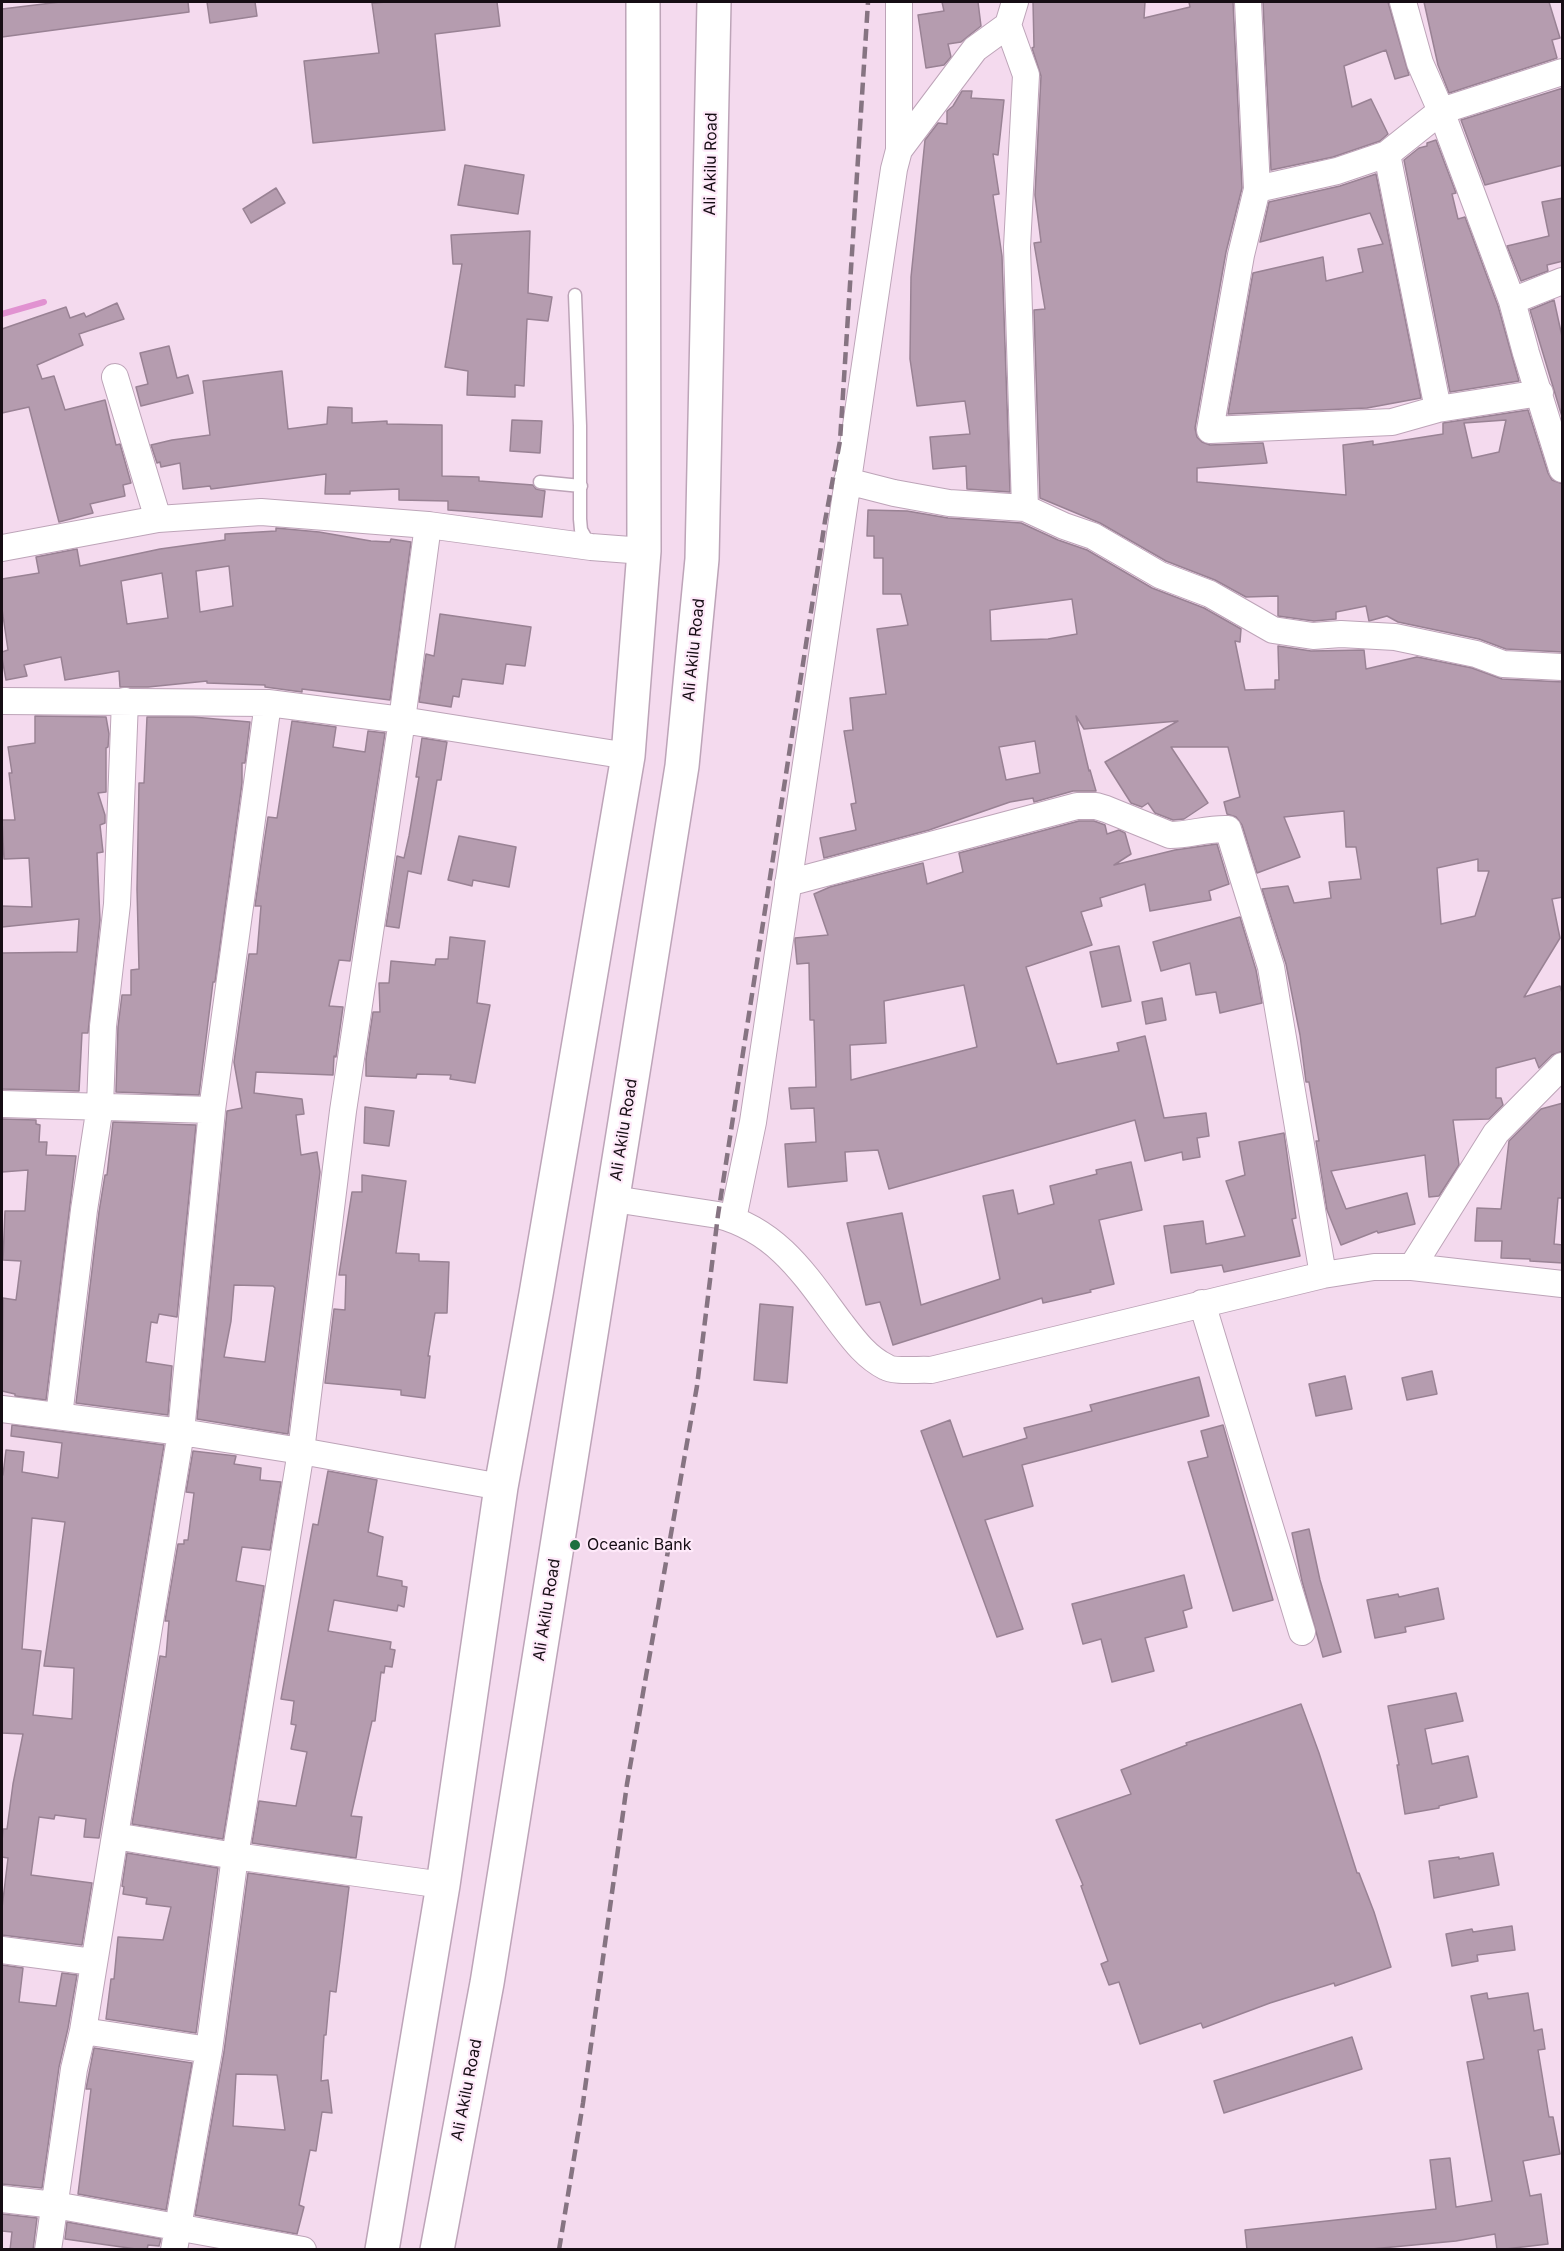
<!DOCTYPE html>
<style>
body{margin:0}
#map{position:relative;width:1564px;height:2251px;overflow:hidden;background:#f4daee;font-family:Inter,sans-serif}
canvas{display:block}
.frame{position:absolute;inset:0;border:3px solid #160d14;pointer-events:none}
</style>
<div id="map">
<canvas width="1564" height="2251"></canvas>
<div class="frame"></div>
</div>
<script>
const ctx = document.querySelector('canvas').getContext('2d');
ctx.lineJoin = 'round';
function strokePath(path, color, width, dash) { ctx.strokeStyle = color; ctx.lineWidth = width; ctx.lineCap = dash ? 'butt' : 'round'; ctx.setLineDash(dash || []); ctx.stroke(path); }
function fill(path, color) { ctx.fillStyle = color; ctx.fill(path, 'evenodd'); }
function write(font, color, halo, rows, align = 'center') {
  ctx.font = font + ' Inter,sans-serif'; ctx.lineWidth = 4.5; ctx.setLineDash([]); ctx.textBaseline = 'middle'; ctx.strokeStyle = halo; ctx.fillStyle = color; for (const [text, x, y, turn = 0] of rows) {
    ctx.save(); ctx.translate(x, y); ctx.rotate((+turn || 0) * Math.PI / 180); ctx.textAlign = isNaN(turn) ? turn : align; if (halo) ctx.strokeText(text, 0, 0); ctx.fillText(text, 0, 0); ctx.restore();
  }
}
const stream = new Path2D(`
 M2,314l42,-12`);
const building = new Path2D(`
 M60,2h128l1,10 -187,25v-28z
 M207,2h48l2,14 -47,7z
 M387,2h110l3,24 -65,8 10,96 -132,13 -9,-82 75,-8 -7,-50z
 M942,2h36l3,24 -20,16 -13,2 3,13 -7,8 -18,3 -8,-53 26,-4z
 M1033,2h112l-1,16 46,-11 -1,-5h44l9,186 -16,64 -31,176 2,9 5,5 8,3 53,-2 4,20 -70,5v14l149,13 -3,-50 30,-4v4l70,-11v-11l85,-13 20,63 4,7 11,4v168l-57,-3 -27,-10 -81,-17 -11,-6 -18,5 -3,-15 -30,6v7l-22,2 -36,-5v-20l-32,1 -31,-17 -49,-19 -66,-38 -60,-25 -6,-188 11,-1 -11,-66 7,-1 -6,-47 6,-119 -9,-28 2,-1zM1506,420l-7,32 -27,6 -8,-35z
 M1263,2h125l21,73 -14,4 -9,-29 -42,16 8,41 19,-8 17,35 -8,7 -47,16 -62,13z
 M1424,2h125l11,36 -8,2 5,18 -108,35 -11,-28z
 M1563,88v77l-78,20 -24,-65z
 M962,91h10l-1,7 33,2 -6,55 -5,-1 6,40 -6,1 9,61 8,236 -43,-3 -1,-23 -33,3 -3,-32 40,-3 -5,-33 -48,5 -7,-47 1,-82 14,-137 13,-17 9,1v-13l6,-5z
 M1436,140l20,53 -4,1 6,25 7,-2 33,89 21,75 -69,11 -46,-232 15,-12 8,-2v-3z
 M465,165l59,10 -6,39 -60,-9z
 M1376,174l45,224 -54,10 -139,6 25,-141 70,-16 3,24 37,-9 -5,-23 25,-5 -13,-31 -110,29 9,-40 71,-16z
 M276,188l9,15 -34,20 -8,-14z
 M1563,198v63l-16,4 1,6 -27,10 -14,-35 42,-10 -7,-34z
 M530,231l-2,62 24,4 -4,24 -21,-2 -3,67 -9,-1v12l-48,-2 1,-24 -23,-4 17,-103h-9l-2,-29z
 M1554,300l9,41v79l-33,-110z
 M117,303l7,16 -45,15 4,11 -46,20 5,14 12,-3 11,34 40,-10 11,45 4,-1 11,39 -8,2 2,11 -35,8 3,9 -34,9 -30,-115 -27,6v-84l64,-22 4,11 14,-5 2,4z
 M169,346l8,32 11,-3 5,18 -52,13 -5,-19 12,-3 -8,-31z
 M282,371l6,58 39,-5 1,-17 24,1v15l35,-2v3l55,1v51l37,1v4l54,4 3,4 9,2 -3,26 -94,-7v-9l-49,-1v-11l-49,2v3h-25l1,-20 -115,15 -1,-3 -27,3 -3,-26 -19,4 -1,-5 -3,1 -6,-18 21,-5 38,-5 -7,-54z
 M512,420l30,1 -2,32 -30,-2z
 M868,510l39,1 41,7 73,5 37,17 29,10 65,38 52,20 37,21 -1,13 -5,-1 10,49 30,-1v-9h4l-1,-34 33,5 53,-1 2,19 51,-12 55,11 30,11 61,3v215l-11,2 8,39 -36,59 36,-11 3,10v55l-11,4 -13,13 -4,-10 -39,10v30h5l2,7 -14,14 -36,1 6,45 -20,31 -10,1 -4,-42 -94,16 15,38 61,-16 8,31 -37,9 -1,-2 -36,14 -14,-35 -11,-69h3l-10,-59h-3l-6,-47 -14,-71 -24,-75 26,-3 6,17 37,-5 -2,-16 32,-3 -5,-32h-10l-2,-36 -60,6 16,40 -43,16 -15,-48 -6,-8 -9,-3 -3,-12 16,-5 -12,-50h-57l37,56 -24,16 -11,1 -18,-7 -7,-10 -6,4 -11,-4 -26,-41 73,-41 -94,8 -8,-13 13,55 1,-1 6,21h-23l-39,11 -1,-4 -23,4 -81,28 -105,28 -4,-20 36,-8 -5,-26 5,-1 -12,-72 9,-1 -3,-32 36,-4 -9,-65 31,-4 -7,-31h-18v-36h-9v-22h-7zM1072,599l5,35 -29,5 -57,2 -1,-31zM1035,741l5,32 -34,7 -7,-33zM1478,859v12h11l-14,45 -34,8 -4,-56z
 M276,528l43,4 52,9 19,1 1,-3 20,3 -21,158 -88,-11v3l-37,-5v-2l-58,-2v-2l-59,6h-28l-1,-16 -54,9 -4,-23 -37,8 3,11 -21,4 -4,-22v-6l6,-2 -6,-41v-30l37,-6 -3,-16 41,-8 3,17 80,-17 65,-9v-6l51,-3zM229,566l4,40 -33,6 -4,-41zM162,573l6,45 -41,6 -6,-43z
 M440,614l91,13 -6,39 -19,-2 -3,20 -41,-5 -3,18 -6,-1 -2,11 -32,-5 7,-48 8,2z
 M35,716l71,1 3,17 -1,13 -2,1v44l-8,1 7,22v8l-5,2 3,27 -6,1 3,67 -12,113h-6l-3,58 -77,-2v-136l75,-1 2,-33 -77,8v-21l30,1 -3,-49 -25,1 -2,-39h13l-6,-47h3l-4,-26 27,-4z
 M147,717h46l57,5 -5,41h-3v20l-27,199h-2l-14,113 -83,-3 2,-65 4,-32h9v-25l8,-1 -2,-80 2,-106h5z
 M292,721l44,6 -3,20 32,5 3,-21 17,2 -35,228 -11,-1 -10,46 14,1 -7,50 -2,-1 -1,19 -77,-3 -2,21 48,6 2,15 -8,1 5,40 16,-3 3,20 -32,262 -91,-15 30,-308 15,-3 -8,-46 15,-108h8l4,-48h-6l9,-63 4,-26 9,1zM234,1285l39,1 2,2 -10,74 -41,-5 7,-36z
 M422,738l25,4 -6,38h-4l-16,94 -13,-3 -9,57 -13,-2 11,-70 7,2 5,-22 10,-59h-3z
 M1079,821h15l11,4 2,9 12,-4 6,3 6,21 -17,11 61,-15 42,-6 12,40 -20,7 2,9 -61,11 -5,-27 -45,14 2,8 -21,6 11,33 -66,22 31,97 62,-13 -2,-8 28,-7 19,82 42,-5 3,23 -12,2 3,19 -17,3 -1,-8 -37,9 -10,-41 -246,69 -11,-39 -33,2 2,29 -59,6 -3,-43 31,-2 -2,-34 -23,1 -2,-21 27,-1 -2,-67h-4l-1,-57 -12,1 -2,-22v-4l33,-3 -14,-41 16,-7 93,-24 4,21 36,-12 -4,-19zM964,985l13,62 -126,33 -1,-35 36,-2 -2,-42z
 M459,836l57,11 -7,40 -36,-7 -1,6 -24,-6z
 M1240,917l16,53 6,33 -42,10 -4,-21 -20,3 -6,-32 -29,8 -8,-29z
 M450,937l35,4 -8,62 13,2 -15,78 -25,-4 1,-4 -34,-1 -1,4 -50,-2v-17l7,-47h7l-1,-29h10l2,-22 44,4 1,-6h12z
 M1119,946l12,55 -29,6 -12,-55z
 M1162,998l4,22 -20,4 -4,-22z
 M1563,1103v84l-1,11h-4l-4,46 9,1v18l-33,-2v-2l-29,-1 1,-17h-27l2,-33 24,1 8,-68 32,-32z
 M365,1107l29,4 -5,35 -25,-3z
 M2,1119l34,1v4l4,1 -1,17h8l-1,13 30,1 -30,244 -31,-4v-2l-13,-3 1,-93 13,2 5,-39 -18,-1 2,-49h20l3,-41 -26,2z
 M113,1122l83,3 -19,192 -18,-3 -2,9 -6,-1 -5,40 26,4 -4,49 -92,-12 23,-191 6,-37h2z
 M1284,1133l12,85 -4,1 8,37 -76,16 -2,-7 -51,8 -7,-47 39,-5 3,23 39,-8 -19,-55 19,-6 -6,-33z
 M1131,1162l11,48 -43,10 15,64 -24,6 1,2 -48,11 -1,-5 -149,47 -13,-43 -14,3 -19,-82 55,-10 19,92 79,-26 -17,-83 30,-6 5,24 36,-10 -4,-18 47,-12 -1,-4z
 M362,1175l44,6 -10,72 23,1v7l30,1 -2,51h-12l-7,43h2l-5,42 -24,-3v-5l-76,-7 9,-74 11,1 1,-35h-7l13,-83h10z
 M760,1304l33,3 -6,76 -33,-3z
 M1432,1371l5,23 -30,6 -5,-22z
 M1345,1376l7,33 -36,7 -7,-32z
 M1199,1377l10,39 -187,49 11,41 -48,14 38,109 -26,8 -76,-206 29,-11 13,37 64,-19 -3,-10 68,-17 -2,-6z
 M12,1425l152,20 -65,393 -15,-1 2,-18 -31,-4 -1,4 -15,-2 -8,58 61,8 -10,62 -80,-10v-27l6,-50 -6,-1v-15l1,-13h4l6,-45 10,-50 -21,-1v-258h1l3,-25 18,2 -2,20 36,6 4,-35 -51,-7zM32,1518l33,4 -21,144 30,2 -2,51 -39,-4 8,-64 -19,-2z
 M1223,1425l50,175 -40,11 -45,-149 20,-5 -7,-26z
 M193,1451l43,5 -2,8 27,4 -1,12 21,2 -11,68 -28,-3 -6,34 28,5 -41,253 -91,-15 28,-168 6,1 3,-36h-4l13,-77h6v-4h4l6,-47 -8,-1z
 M328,1471l49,9 -9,52 15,5 -6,39 25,5v5l5,1 -3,20 -6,-2 -1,6 -63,-11 -6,31 63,11 -1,7 5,1 -3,17 -7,-1 -1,7 -3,-1 -6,49h-3l-21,95 11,1 -6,41 -104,-15 7,-42 37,5 11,-54 -16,-3 5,-24 -5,-1 3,-23 -13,-2 32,-175 5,1z
 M1309,1529l11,51 21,72 -18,5 -21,-76 -10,-48z
 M1184,1575l8,33 -9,3 4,16 -42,11 9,33 -42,11 -11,-43 -18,5 -11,-40z
 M1438,1588l6,31 -39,8 1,5 -31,6 -8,-38 31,-6 1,3z
 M1456,1693l7,28 -38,8 7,35 36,-8 9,41 -38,9v2l-34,6 -8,-49h2l-11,-59z
 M1301,1704l18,49 38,120h2l15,39 17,55 -56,19 -1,-3 -64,20 -67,25 -2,-5 -61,21 -21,-62 -10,3 -8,-21 7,-3 -27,-75 2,-1 -27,-65 75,-26 -10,-24 66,-25 -1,-2z
 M127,1853l91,15 -22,165 -90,-14 5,-40h3l4,-42 45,3 8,-33 -25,-3 1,-6 -24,-4 1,-7 -2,-1z
 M1493,1853l6,32 -65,13 -5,-37 30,-4v2z
 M248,1873l101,14 -13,105 -6,-1 -4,44h-2l-3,46 7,-1 4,33 -10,-1 -6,39 -6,-1 -11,55 5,2 -7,27 -102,-19 29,-163zM236,2074l41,1 8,55 -52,-4z
 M1512,1926l3,24 -38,5 1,6 -26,5 -6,-32 26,-5 1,3z
 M2,1965l21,3 -4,34 37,4 6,-33 15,2 -9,53 -9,39 -17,121 -40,-4z
 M1487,1993l1,6 40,-6 6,38 8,-2 3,20 -7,1 11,67h4l7,37 -37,7 7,35 11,-2 7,50 -51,6 -2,-16 -39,7 -95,9h-114l-2,-20 191,-21 -6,-49 20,-2 6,49 36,-6 -25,-139 17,-3 -13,-63z
 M1352,2037l10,32 -138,44 -10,-32z
 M94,2048l98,15 -26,147 -88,-16 13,-105h-5z
 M2,2214l35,4 -4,32h-23l2,-18 -10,-1z
 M67,2222l94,17 -2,7 -11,-1 -1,5h-4l-78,-11z`);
const service = new Path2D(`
 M575,295l5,131v93l1,11 9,16
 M540,482l41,4`);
const minor = new Path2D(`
 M1248,2l9,187 -16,66 -31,175 182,-8 46,-13 102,-16
 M1403,2l17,61 21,48 71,190 14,52 36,116
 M1008,25l18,50 -9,172 8,261
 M899,150v-148
 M1387,154l51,255
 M1257,189l80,-18 50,-17 54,-43 121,-39
 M1512,301l50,-20
 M115,377l43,142
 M847,481l47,12 55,10 76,5 39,18 29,10 67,39 50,19 63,36 40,6 28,-2 54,3 81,17 27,10 59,3
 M2,548l156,-29 103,-7 167,13 163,22 53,4
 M2,701l266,2 134,17 226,36
 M788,883l289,-77h19l10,3 64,26c20,0 38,-7 58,-6l43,138 52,308
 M2,1104l210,6
 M614,1199l104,16c60,16 87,60 122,107 13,17 26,35 46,45 8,5 34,2 45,3l392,-95 51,-8h38l150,17
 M733,1219l20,-97 141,-953 5,-19 76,-101 33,-24 7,-23
 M1412,1267l84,-134 66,-67
 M1202,1303l100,329
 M2,1409l179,23 120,19 200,36
 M59,1416l25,-206 16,-104 3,-80 14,-122 8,-203
 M115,1836l120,20 208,29
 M2,1950l91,12
 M83,2031l126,19
 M2,2199l53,6 248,45
 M48,2250l26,-181 9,-38 98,-599 31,-322 56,-407
 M174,2250l35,-200 26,-194 66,-405 42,-340 59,-391 26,-195`);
const primary = new Path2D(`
 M382,2250l61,-365 58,-398 35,-193 92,-538 16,-205 -1,-549
 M437,2250l50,-267 195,-1217 20,-207 12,-557`);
const rail = new Path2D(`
 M559,2250l24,-147 44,-319 70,-398 21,-171 107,-694 15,-80 28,-439`);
const markers = [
 [575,1545,6,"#1d7041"]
];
const streetNames = [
 ["Ali Akilu Road",711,164,-89],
 ["Ali Akilu Road",694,650,-84],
 ["Ali Akilu Road",624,1130,-81],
 ["Ali Akilu Road",547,1610,-81],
 ["Ali Akilu Road",467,2090,-79]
];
const poiNames = [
 ["Oceanic Bank",587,1545]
];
strokePath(stream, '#e192d1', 6);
fill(building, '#b59caf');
strokePath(building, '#998294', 1.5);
strokePath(service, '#bda4b8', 15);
strokePath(minor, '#bda4b8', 28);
strokePath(primary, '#bda4b8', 36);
strokePath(service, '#fff', 12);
strokePath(minor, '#fff', 26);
strokePath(primary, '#fff', 33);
strokePath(rail, '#867482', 4.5, [12, 6]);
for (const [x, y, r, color] of markers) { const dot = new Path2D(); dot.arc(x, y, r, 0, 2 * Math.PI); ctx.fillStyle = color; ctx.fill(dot); strokePath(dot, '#fee9f9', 2); }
write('16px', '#160d14', '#fee9f9', streetNames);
write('16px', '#160d14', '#fee9f9', poiNames, 'left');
</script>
